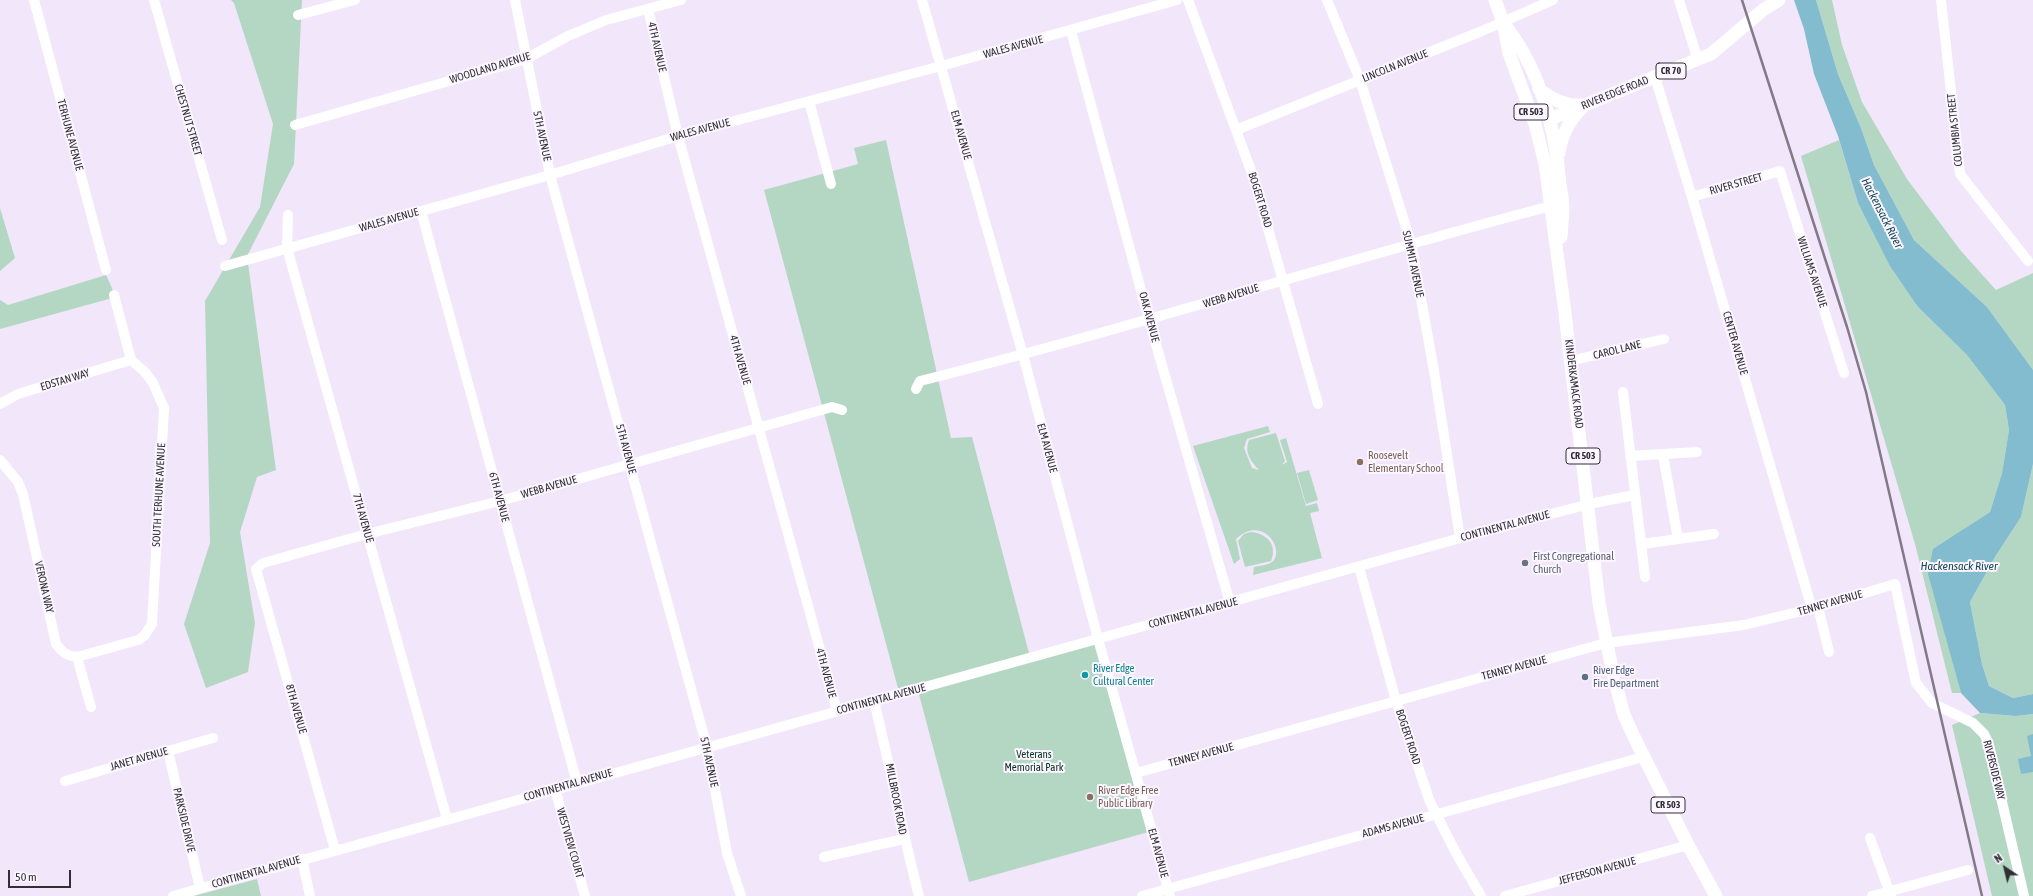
<!DOCTYPE html>
<style>
body{margin:0}
#map{position:relative;width:2033px;height:896px;overflow:hidden;background:#f2e6fa;font-family:"Asap Condensed",sans-serif}
canvas{display:block}
.north{position:absolute;left:1985px;top:848px;width:40px;height:40px;-webkit-text-stroke:3px #fbf6ff;paint-order:stroke;rotate:325deg;font-size:11px;font-weight:700;line-height:16px;text-align:center;color:#322e35}
.north::after{content:'';display:block;margin:auto;width:14px;height:18px;background:#322e35;clip-path:polygon(50% 0,100% 100%,50% 72%,0 100%)}
.scale{position:absolute;left:8px;top:870px;width:63px;height:18px;box-sizing:border-box;border:2px solid #322e35;border-top:0;padding-left:5px;font-size:12px;line-height:14px;white-space:nowrap;color:#322e35;-webkit-text-stroke:3px #fbf6ff;paint-order:stroke}
</style>
<div id="map">
<canvas width="2033" height="896"></canvas>
<div class="north">N</div>
<div class="scale">50 m</div>
</div>
<script>
const ctx = document.querySelector('canvas').getContext('2d');
ctx.lineJoin = 'round';
function fill(path, color) { ctx.fillStyle = color; ctx.fill(path, 'evenodd'); }
function strokePath(path, color, width, dash) { ctx.strokeStyle = color; ctx.lineWidth = width; ctx.lineCap = dash ? 'butt' : 'round'; ctx.setLineDash(dash || []); ctx.stroke(path); }
function write(font, color, halo, rows, align = 'center') {
  ctx.font = font + ' "Asap Condensed",sans-serif'; ctx.lineWidth = 4; ctx.setLineDash([]); ctx.textBaseline = 'middle'; ctx.strokeStyle = halo; ctx.fillStyle = color; for (const [text, x, y, turn = 0] of rows) {
    ctx.save(); ctx.translate(x, y); ctx.rotate((+turn || 0) * Math.PI / 180); ctx.textAlign = isNaN(turn) ? turn : align; if (halo) ctx.strokeText(text, 0, 0); ctx.fillText(text, 0, 0); ctx.restore();
  }
}
const green = new Path2D(`
 M231,0h71l-8,164 -47,92 29,214 -19,7 -17,55 15,91 -7,49 -42,16 -22,-64 26,-81 -5,-242 55,-94 13,-83 -39,-121z
 M1816,0h16l10,45 20,57 45,77 54,72 35,39 37,-17v97l-46,-63 -73,-67 -40,-75 -13,-37 -23,-54z
 M886,140l65,298 21,-1 58,220 67,-19 55,193 -183,51 -52,-195 -18,5 -135,-502 94,-26 -4,-16z
 M1839,140l19,63 60,104 49,48 38,50 4,25 -7,43 -12,39 -26,17 -25,83 22,81h-9l-37,-149 -114,-388z
 M0,208l15,50 -15,13z
 M106,275l10,22 -116,32v-29l8,5z
 M1268,426l2,6 -23,7 -3,9 8,20 7,2c-8,-9 -15,-17 -10,-30l27,-7 9,28 -3,4 5,-3 -7,-22 6,-2 20,68 11,-3 2,8 -9,2 12,45 -69,17 1,-8c5,-1 14,-2 18,-5 14,-10 -8,-49 -36,-23l4,20 -6,5 -41,-118z
 M2033,464v230l-20,4 -24,-12 -7,-22 -12,-62 25,-45 26,-40z
 M1309,470l9,30 -12,4 -9,-31z
 M1250,532c16,1 28,12 21,29l-26,6 -7,-26 6,-7z
 M1980,713l36,3 17,-2v182h-41l-40,-171z
 M257,879l4,17h-67z`);
const water = new Path2D(`
 M1794,0h22l22,74 23,54 13,37 40,75 73,67 46,63v94l-12,53 -26,40 -25,45 12,62 7,22 24,12 20,-4v20l-17,2 -36,-3 -19,-20 -33,-119 5,-25 57,-37 12,-39 7,-43 -4,-25 -38,-50 -49,-48 -28,-41 -32,-63 -20,-67 -24,-62 -10,-45z
 M2033,734v38l-12,2 -3,-15 13,-3 -4,-20z`);
const minor = new Path2D(`
 M34,0l72,270
 M154,0l68,240
 M515,0l35,175 157,572 20,106 14,43
 M922,0l101,355 75,284 72,257
 M1188,0l65,176 65,228
 M1327,0l33,80 51,163 23,128 26,167
 M1679,0l19,60
 M1941,0l19,174 68,87
 M648,9l30,127 159,575
 M298,15l57,-15
 M1071,31l78,289 81,283
 M1655,77l37,120 120,412
 M809,101l22,83
 M295,125l231,-66 42,-23 38,-16 75,-20
 M1236,130l246,-99 71,-31
 M1692,197l88,-26 64,202
 M421,211l156,572
 M288,215l-1,33 160,571
 M225,266l325,-91 128,-39 263,-70 236,-66
 M1570,361l94,-22
 M916,389l4,-8c212,-53 419,-120 631,-175
 M1623,392l22,185
 M0,404l18,-10 113,-34
 M1663,455l15,84
 M1630,456l67,-4
 M0,460l18,22 5,12 33,150c6,8 11,12 21,13l61,-17 6,-4 8,-12 12,-216 -11,-25 -8,-11 -14,-12 -17,-65
 M1642,544l72,-10
 M1359,567l37,134 34,101 26,51 25,43
 M1818,607l11,45
 M77,657l14,50
 M874,701c16,65 28,130 45,195
 M168,751l32,137
 M1136,773l470,-130 138,-18 74,-18 77,-23 21,99 16,20 41,20 11,11 4,8 36,154
 M65,781l148,-43
 M555,789l30,107
 M1870,838l21,58
 M335,850l-79,-281 7,-6 104,-29 133,-33 332,-94 10,3
 M824,857l80,-18
 M302,859l8,37
 M173,896l1291,-359 125,-33 46,-9
 M1142,896l501,-139
 M1505,896l183,-51
 M1872,896l96,-26`);
const major = new Path2D(`
 M1495,0l8,22 6,31 26,71 10,40 19,141 35,298 14,71 11,41 12,26 52,104 28,51
 M1505,25c29,37 45,86 52,132 2,13 2,26 5,39l1,13 -2,28
 M1539,89c13,11 26,17 43,16
 M1550,119l161,-65 52,-44 16,-10
 M1559,153c3,-19 10,-32 23,-45`);
const rail = new Path2D(`
 M1742,0l105,327 19,65 116,504`);
const markers = [
 [1360,462,4,"#8d6e63"],
 [1525,563,4,"#6b7280"],
 [1085,675,4,"#0f9aa8"],
 [1585,677,4,"#5c6f8a"],
 [1090,797,4,"#8d6e63"]
];
const shields = [
 [1671,71,30],
 [1531,112,34],
 [1583,456,34],
 [1668,805,34]
];
const shieldNames = [
 ["CR 70",1671,71],
 ["CR 503",1531,112],
 ["CR 503",1583,456],
 ["CR 503",1668,805]
];
const streetNames = [
 ["4TH AVENUE",657,47,77],
 ["WALES AVENUE",1013,47,-15],
 ["LINCOLN AVENUE",1395,66,-22],
 ["WOODLAND AVENUE",490,68,-17],
 ["RIVER EDGE ROAD",1615,93,-22],
 ["CHESTNUT STREET",188,120,74],
 ["WALES AVENUE",700,130,-15],
 ["COLUMBIA STREET",1955,130,-96],
 ["TERHUNE AVENUE",70,135,75],
 ["ELM AVENUE",961,135,74],
 ["5TH AVENUE",542,136,78],
 ["RIVER STREET",1736,184,-16],
 ["BOGERT ROAD",1260,200,73],
 ["WALES AVENUE",389,220,-16],
 ["SUMMIT AVENUE",1413,264,78],
 ["WILLIAMS AVENUE",1812,272,72],
 ["WEBB AVENUE",1231,296,-17],
 ["OAK AVENUE",1149,317,75],
 ["CENTER AVENUE",1735,343,74],
 ["CAROL LANE",1617,350,-14],
 ["4TH AVENUE",740,360,74],
 ["EDSTAN WAY",65,380,-17],
 ["KINDERKAMACK ROAD",1574,384,83],
 ["ELM AVENUE",1047,448,75],
 ["5TH AVENUE",626,449,75],
 ["WEBB AVENUE",549,487,-16],
 ["SOUTH TERHUNE AVENUE",159,495,-87],
 ["6TH AVENUE",499,497,75],
 ["7TH AVENUE",363,518,74],
 ["CONTINENTAL AVENUE",1505,526,-15],
 ["VERONA WAY",44,587,77],
 ["TENNEY AVENUE",1830,603,-16],
 ["CONTINENTAL AVENUE",1193,613,-15],
 ["TENNEY AVENUE",1514,668,-15],
 ["4TH AVENUE",826,673,75],
 ["CONTINENTAL AVENUE",881,699,-15],
 ["8TH AVENUE",296,709,74],
 ["BOGERT ROAD",1408,737,72],
 ["TENNEY AVENUE",1201,755,-15],
 ["JANET AVENUE",139,759,-16],
 ["5TH AVENUE",709,762,78],
 ["RIVERSIDE WAY",1994,770,76],
 ["CONTINENTAL AVENUE",568,785,-16],
 ["MILLBROOK ROAD",896,799,79],
 ["PARKSIDE DRIVE",184,820,77],
 ["ADAMS AVENUE",1393,826,-15],
 ["WESTVIEW COURT",570,843,74],
 ["ELM AVENUE",1158,853,75],
 ["JEFFERSON AVENUE",1597,871,-15],
 ["CONTINENTAL AVENUE",256,872,-16]
];
const educationNames = [
 ["Roosevelt",1368,456],
 ["Elementary School",1368,469],
 ["River Edge Free",1098,791],
 ["Public Library",1098,804]
];
const worshipNames = [
 ["First Congregational",1533,557],
 ["Church",1533,570]
];
const cultureNames = [
 ["River Edge",1093,669],
 ["Cultural Center",1093,682]
];
const serviceNames = [
 ["River Edge",1593,671],
 ["Fire Department",1593,684]
];
const parkNames = [
 ["Veterans",1034,755],
 ["Memorial Park",1034,768]
];
const waterNames = [
 ["Hackensack River",1882,213,63],
 ["Hackensack River",1959,566]
];
fill(green, '#b3d7c3');
fill(water, '#83bcce');
strokePath(minor, '#fff', 10);
strokePath(major, '#fff', 13);
strokePath(rail, '#827a87', 2.5);
for (const [x, y, r, color] of markers) { const dot = new Path2D(); dot.arc(x, y, r, 0, 2 * Math.PI); ctx.fillStyle = color; ctx.fill(dot); strokePath(dot, '#fbf6ff', 1.5); }
for (const [x, y, w] of shields) { const box = new Path2D(); box.roundRect(x - w / 2, y - 8, w, 16, 3); ctx.fillStyle = '#fbf6ff'; ctx.fill(box); strokePath(box, '#322e35', 1); }
write('bold 10px', '#322e35', null, shieldNames);
write('11px', '#322e35', '#fbf6ff', streetNames);
write('11px', '#785e54', '#fbf6ff', educationNames, 'left');
write('11px', '#5b616d', '#fbf6ff', worshipNames, 'left');
write('11px', '#0d838f', '#fbf6ff', cultureNames, 'left');
write('11px', '#4e5e75', '#fbf6ff', serviceNames, 'left');
write('11px', '#07311f', '#fbf6ff', parkNames);
write('italic 12px', '#164756', '#fbf6ff', waterNames);
</script>
